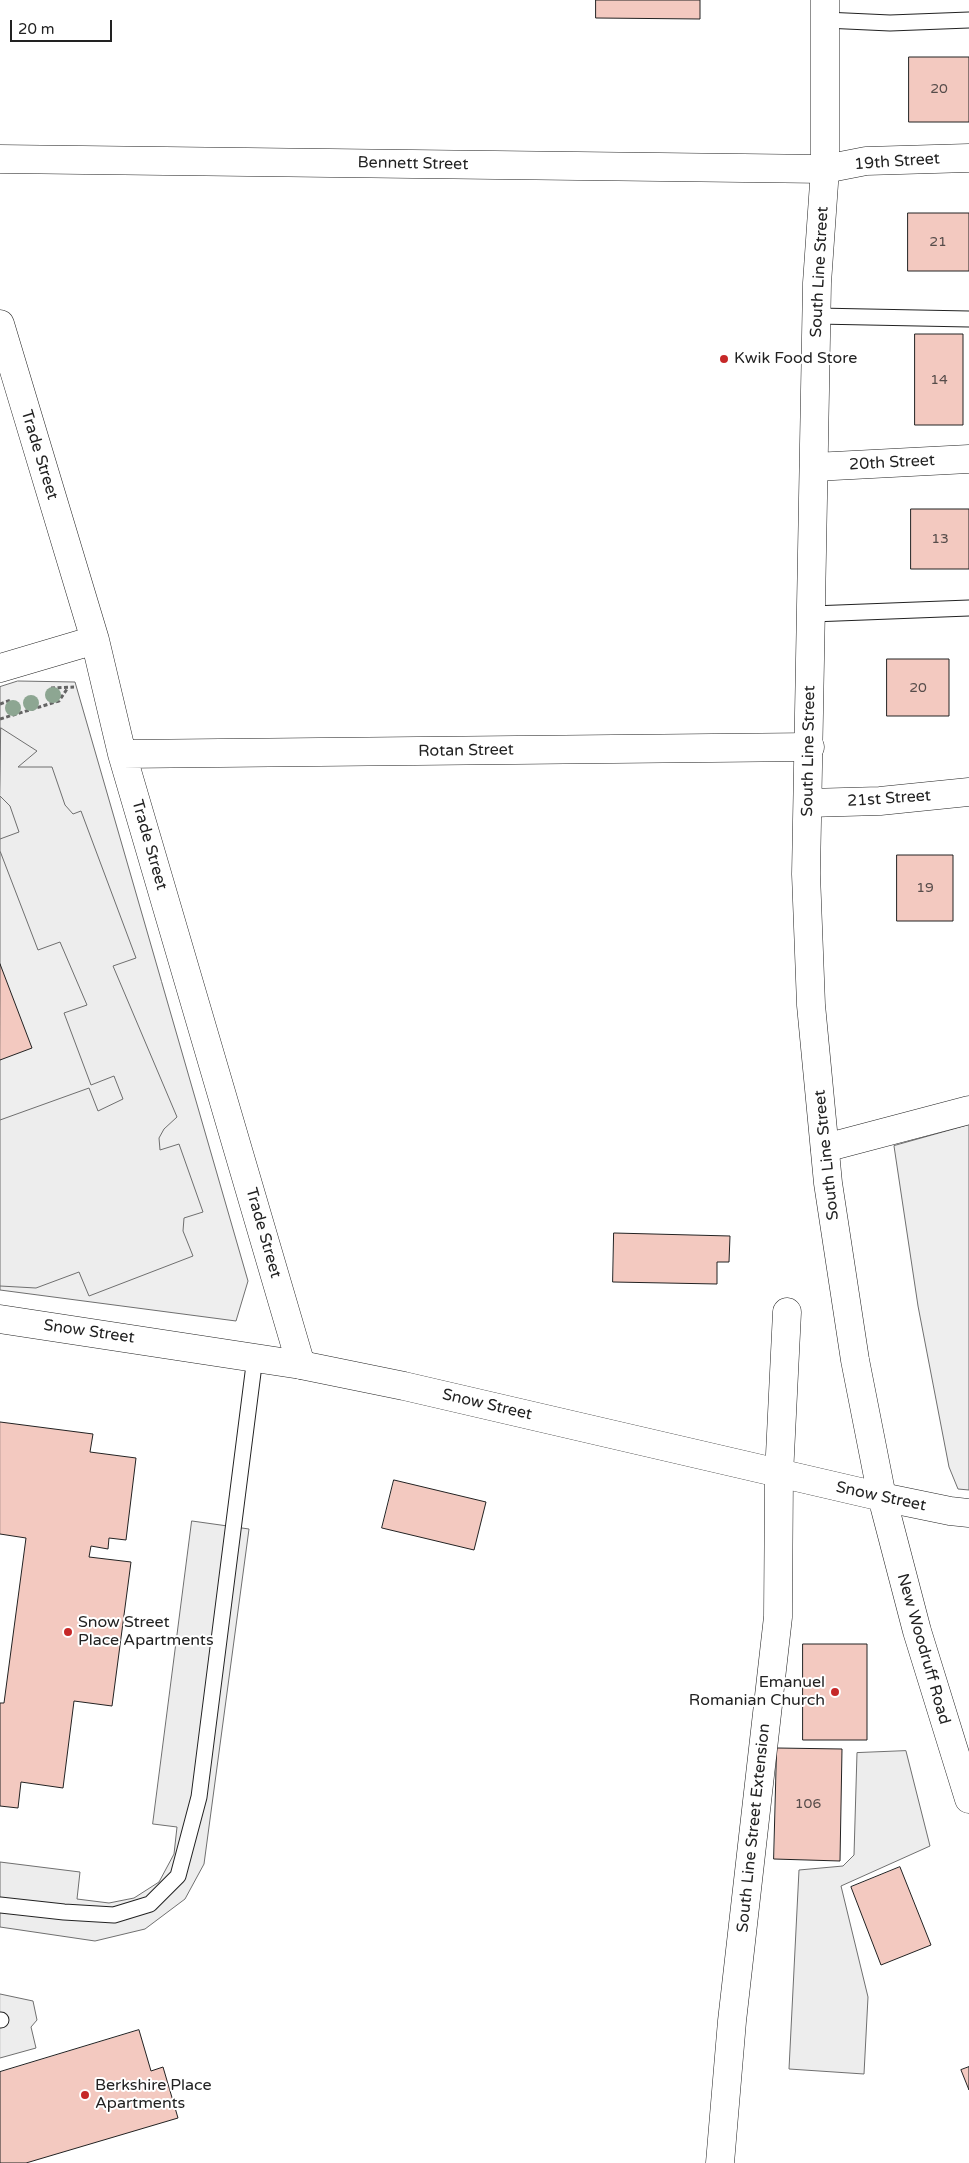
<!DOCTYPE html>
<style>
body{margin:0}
#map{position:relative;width:969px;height:2163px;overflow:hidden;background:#fff;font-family:"Varela Round",sans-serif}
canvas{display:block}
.scale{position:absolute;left:10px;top:20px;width:102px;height:22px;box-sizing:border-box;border:2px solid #222;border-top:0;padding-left:6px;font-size:15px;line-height:18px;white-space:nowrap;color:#222;-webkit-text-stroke:4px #fff;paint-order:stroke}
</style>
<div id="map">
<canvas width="969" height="2163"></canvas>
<div class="scale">20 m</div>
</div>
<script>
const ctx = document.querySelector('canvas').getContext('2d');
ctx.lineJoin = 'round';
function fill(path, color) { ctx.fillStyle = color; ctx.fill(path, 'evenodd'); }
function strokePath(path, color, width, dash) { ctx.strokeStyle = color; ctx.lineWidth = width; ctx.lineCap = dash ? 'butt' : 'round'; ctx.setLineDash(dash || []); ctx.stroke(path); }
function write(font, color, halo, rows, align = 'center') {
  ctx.font = font + ' "Varela Round",sans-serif'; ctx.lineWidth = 4; ctx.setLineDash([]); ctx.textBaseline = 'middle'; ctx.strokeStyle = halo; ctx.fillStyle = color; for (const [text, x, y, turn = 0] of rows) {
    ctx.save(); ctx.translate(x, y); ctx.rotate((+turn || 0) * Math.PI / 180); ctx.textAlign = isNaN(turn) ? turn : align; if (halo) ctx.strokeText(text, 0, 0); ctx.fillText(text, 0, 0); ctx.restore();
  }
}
const green = new Path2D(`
 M18,681l57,1 173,599 -12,40 -236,-31v-603z
 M969,1125v365l-11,-1 -9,-22 -31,-161 -24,-160z`);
const parking = new Path2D(`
 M1,728l36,23 -19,16h34l13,38 8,9 8,-3 55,147 -23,8 64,151 -13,12 -5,9 1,12 19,-6 24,68 -19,6 -1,13 10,25 -104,40 -10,-24 -43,16 -36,-2v-166l89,-32 9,23 25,-12 -9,-23 -23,9 -27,-72 23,-8 -27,-63 -22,8 -38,-99v-12l19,-7 -9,-26 -10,-10z
 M192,1521l57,8 -45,335 -19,35 -40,30 -50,12 -95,-14v-65l80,10 -3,27 32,4 25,-5 25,-16 15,-28 3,-27 -24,-3z
 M906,1751l24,95 -89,40 27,111 -4,77 -75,-5 10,-199 44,-4 11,-11 3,-102z
 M0,1994l33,7 4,19 -6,7 5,21 -36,10z`);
const building = new Path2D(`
 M596,0h104v19l-104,-1z
 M909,57h60v65h-60z
 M908,213h61v58h-61z
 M915,334h48v91h-48z
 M911,509h58v60h-58z
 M887,659h62v57h-62z
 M897,855h56v66h-56z
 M0,964l32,84 -32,12z
 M614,1233l116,3 -1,26h-12v22l-104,-2z
 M0,1422l93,12 -3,18 46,6 -10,82 -17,-2 -1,11 -17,-3 -2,11 42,5 -19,144 -38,-5 -11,87 -42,-6 -3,26 -18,-2v-103h4l22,-165 -26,-4z
 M394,1480l92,22 -12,48 -92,-22z
 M803,1644h64v96h-64z
 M777,1748l65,1 -2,112 -66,-2z
 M900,1867l31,78 -50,20 -30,-78z
 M139,2030l12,41 12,-4 15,51 -152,45h-26v-91z
 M969,2067v23l-8,-20z`);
const path = new Path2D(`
 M51,688l23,-1
 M0,704l11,-4
 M0,719l59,-18 8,-12`);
const lane = new Path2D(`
 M825,20l65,3 79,-3
 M817,316l152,3
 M812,614l157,-6
 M0,1905l64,7 50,3 36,-11 28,-28 21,-79 56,-440
 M0,2020h1`);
const street = new Path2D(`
 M0,159l825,10 41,-8 103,-3
 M0,324l95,316 27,114 179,611
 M814,467l155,-8
 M0,668l95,-28
 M122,754l688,-7
 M808,803l72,-2 89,-9
 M825,1148l144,-38
 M882,1497l68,14 19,2
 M720,2163l12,-142 46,-404 1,-142 8,-163`);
const secondary = new Path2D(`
 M825,0v169l-8,114 -11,591 5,131 17,178 27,177 27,137 35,134 52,168
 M0,1319l301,46 103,21 478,111`);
const trees = [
 [53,695],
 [31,703],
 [13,708]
];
const markers = [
 [724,359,5,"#c62828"],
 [68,1632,5,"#c62828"],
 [835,1692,5,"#c62828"],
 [85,2095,5,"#c62828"]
];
const numberNames = [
 ["20",939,89],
 ["21",938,242],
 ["14",939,380],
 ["13",940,539],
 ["20",918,688],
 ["19",925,888],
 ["106",808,1804]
];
const streetNames = [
 ["19th Street",897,162,-4],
 ["Bennett Street",413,164,1],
 ["South Line Street",820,272,-87],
 ["Trade Street",39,455,73],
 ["20th Street",892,463,-3],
 ["Rotan Street",466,751,-1],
 ["South Line Street",809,751,-89],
 ["21st Street",889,799,-4],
 ["Trade Street",149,845,74],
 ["South Line Street",827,1155,-96],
 ["Trade Street",263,1233,74],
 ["Snow Street",89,1332,8],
 ["Snow Street",487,1405,13],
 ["Snow Street",881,1497,12],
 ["New Woodruff Road",923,1649,74],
 ["South Line Street Extension",754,1828,-84]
];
const poiNames = [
 ["Kwik Food Store",734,359],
 ["Snow Street",78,1623],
 ["Place Apartments",78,1641],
 ["Emanuel",825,1683,"right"],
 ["Romanian Church",825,1701,"right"],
 ["Berkshire Place",95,2086],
 ["Apartments",95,2104]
];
fill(green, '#eee');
strokePath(green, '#6f6f6f', 1);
fill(parking, '#ededed');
strokePath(parking, '#6f6f6f', 1);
fill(building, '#f3c9c0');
strokePath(building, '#222', 1);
strokePath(lane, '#222', 17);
strokePath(street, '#222', 29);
strokePath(secondary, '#222', 29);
strokePath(path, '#646464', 3, [4, 2.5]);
strokePath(lane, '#fff', 15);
strokePath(street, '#fff', 28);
strokePath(secondary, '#fff', 28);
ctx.fillStyle = '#8da692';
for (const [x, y] of trees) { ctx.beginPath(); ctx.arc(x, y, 8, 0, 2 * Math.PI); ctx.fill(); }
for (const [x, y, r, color] of markers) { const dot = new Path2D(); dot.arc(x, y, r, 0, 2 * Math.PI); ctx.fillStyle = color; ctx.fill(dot); strokePath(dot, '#fff', 2); }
write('14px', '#564c4a', null, numberNames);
write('16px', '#222', '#fff', streetNames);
write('16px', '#222', '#fff', poiNames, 'left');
</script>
